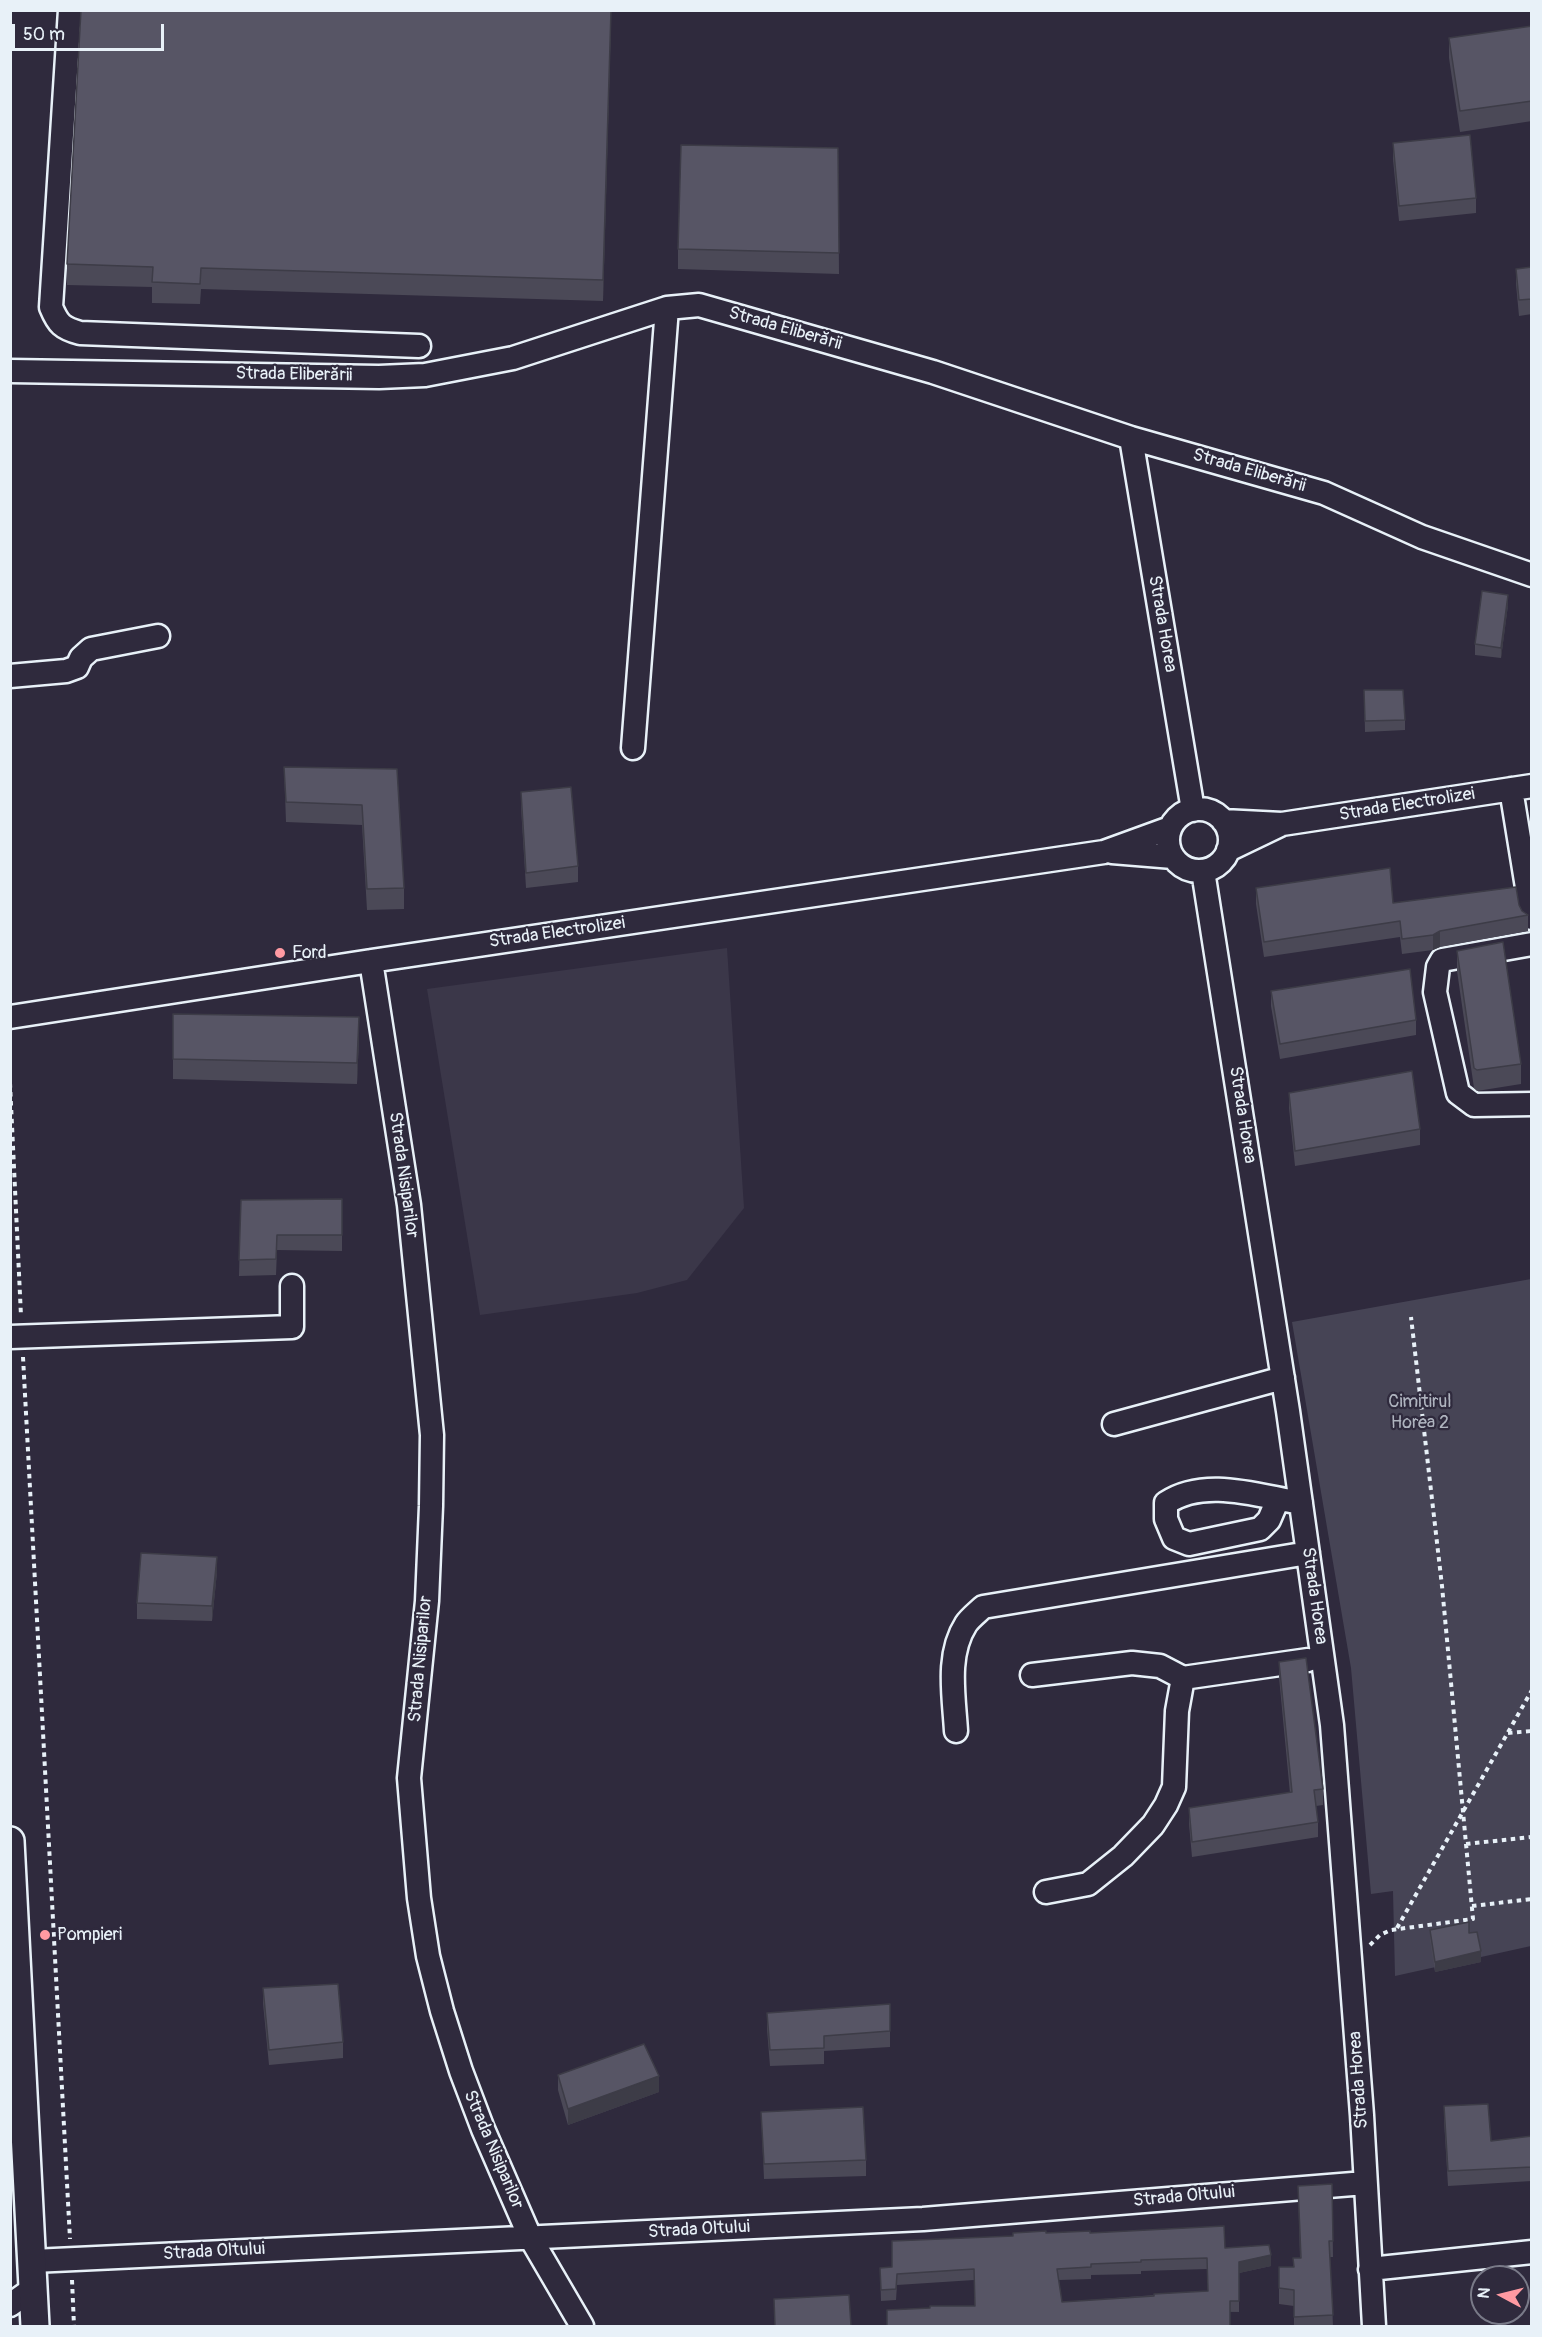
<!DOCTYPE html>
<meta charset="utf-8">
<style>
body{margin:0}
#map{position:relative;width:1542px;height:2337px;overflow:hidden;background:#2f2a3d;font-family:Pangolin,sans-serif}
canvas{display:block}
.frame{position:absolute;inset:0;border:12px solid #e8f1f8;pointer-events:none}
.north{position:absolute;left:1470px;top:2265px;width:60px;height:60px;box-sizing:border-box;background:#2f2a3d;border:2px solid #797a88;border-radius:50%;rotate:277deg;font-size:16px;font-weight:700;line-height:24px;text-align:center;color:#e8f1f8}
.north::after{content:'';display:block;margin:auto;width:21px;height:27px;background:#ff9aa2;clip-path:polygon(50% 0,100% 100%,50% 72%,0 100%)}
.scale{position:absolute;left:12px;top:24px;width:152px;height:27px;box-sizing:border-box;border:3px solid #e8f1f8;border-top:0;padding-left:8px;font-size:18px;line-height:21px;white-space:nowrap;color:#e8f1f8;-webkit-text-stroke:4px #2f2a3d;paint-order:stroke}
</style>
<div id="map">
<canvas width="1542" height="2337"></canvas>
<div class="frame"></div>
<div class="north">N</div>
<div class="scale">50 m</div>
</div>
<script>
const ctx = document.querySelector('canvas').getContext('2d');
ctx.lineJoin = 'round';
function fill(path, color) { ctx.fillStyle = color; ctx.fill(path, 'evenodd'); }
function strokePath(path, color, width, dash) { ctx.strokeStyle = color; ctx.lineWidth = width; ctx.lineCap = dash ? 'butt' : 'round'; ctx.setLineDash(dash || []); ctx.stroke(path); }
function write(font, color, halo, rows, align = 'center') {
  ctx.font = font + ' Pangolin,sans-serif'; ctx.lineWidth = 4.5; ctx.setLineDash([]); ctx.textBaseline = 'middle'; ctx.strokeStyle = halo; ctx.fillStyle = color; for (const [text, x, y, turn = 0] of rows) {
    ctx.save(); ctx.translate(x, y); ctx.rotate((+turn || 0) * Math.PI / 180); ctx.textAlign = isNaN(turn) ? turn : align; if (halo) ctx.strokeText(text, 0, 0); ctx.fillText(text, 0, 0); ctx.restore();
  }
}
const built = new Path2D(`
 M727,948l17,260 -57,72 -50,13 -157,22 -53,-326z`);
const green = new Path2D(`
 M1531,1279v667l-136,30 -2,-85 -22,3 -20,-226 -59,-346z`);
const path = new Path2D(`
 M10,1083l11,233
 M23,1357l47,882
 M1508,1733l24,-2
 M1466,1844l66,-7
 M1472,1906l60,-7
 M1397,1928l135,-238
 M1370,1945l10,-10 11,-5 82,-11 -31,-333 -31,-269
 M72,2280l2,46`);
const minor = new Path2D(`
 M70,10l-19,297c7,17 11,21 29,26l339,13
 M10,371l369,6 46,-2 88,-17 154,-50 32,-3 234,67 198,66 193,55 98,44 110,38
 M1131,438l62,372
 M10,676l56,-5 11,-4 4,-9 10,-9 67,-13
 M633,748l34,-440
 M1511,789l21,129
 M1168 840a31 31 0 1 1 62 0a31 31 0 1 1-62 0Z
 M1223,821l59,3 250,-38
 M1228,850l52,-25
 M1112,852l61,5
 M1203,871l85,540 44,314 30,390 12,211
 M1532,944l-90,16 -4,7 -3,25 23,101 16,12 58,-1
 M371,961l38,244 23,230 -1,71 -4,95 -18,177 10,120 9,58 14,55 19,60 22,58 47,108 52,89
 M10,1017l361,-56 733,-109 66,-24
 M10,1337l282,-10v-41
 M1114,1424l169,-46
 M1278,1499l-9,21 -9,9 -71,15 -15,-6 -8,-19v-16c39,-26 92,-7 135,0
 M1032,1675l100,-12 28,3 23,12 125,-18
 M956,1731c-2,-35 -10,-76 10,-107 4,-6 12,-12 17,-17l325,-54
 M1046,1892l42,-8 35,-28 30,-31 13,-20 8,-18 3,-76 6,-33
 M33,2261l890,-42 442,-36
 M1370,2269l162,-17
 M10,2305l24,-17`);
const major = new Path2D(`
 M10,1841l25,485`);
const wall = new Path2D(`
 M611,22l-8,279 -402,-12 -1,15 -48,-1v-16l-85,-2v-21z
 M1532,26v95l-72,11 -11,-74v-20z
 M1393,143l83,55v15l-77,8 -6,-62z
 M838,148l1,126 -161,-5v-20z
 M1532,267v47l-13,2 -3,-32v-15z
 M1508,605l-7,53 -26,-3v-11z
 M1364,690l41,30v10l-40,2z
 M284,767l113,2 7,119v21l-37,1 -5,-85 -76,-3z
 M521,792l57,74v16l-52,6 -5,-81z
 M1256,888l137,15 126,2 3,6 6,4v16l-88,16 -7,3 -31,4 -2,-17 -136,20 -8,-53z
 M1457,951l64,113v20l-44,7 -3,-3 -17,-117z
 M1271,991l145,29v15l-136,24 -9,-53z
 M173,1014l186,24 -2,46 -184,-5z
 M1289,1093l131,36v16l-125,21 -6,-58z
 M342,1199v52l-65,-1 -1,25 -37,1 2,-76z
 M217,1572l-5,49 -75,-2v-16z
 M1279,1662l44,127v16l-7,1 2,16v15l-126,20 -3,-33v-16l101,-15 -11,-116z
 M1430,1930l39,3 12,29 -46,10 -5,-31z
 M263,1988l80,54v16l-74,7 -6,-62z
 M767,2013l123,18v16l-66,4v13l-54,2 -3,-37z
 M558,2075l101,17 -91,33 -10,-35z
 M1444,2106l47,35 41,-5v45l-84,5 -4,-66z
 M761,2112l105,48v16l-102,3z
 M1332,2184l1,73h-3l3,69h-39v-20l-15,-2v-37h14v-9h7l-2,-72z
 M1046,2233h44l135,15 46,18 -32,7v39l-309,-4 45,-2 -1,-26 -77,5 -1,15 -15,1 -1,-33 12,-1 121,-31zM1207,2269l1,22 -146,11 -3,-22 32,-1v-4l50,-1v-3z`);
const shadedWall = new Path2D(`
 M611,10v12l-8,279v-21z
 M1508,595v10l-7,53v-10z
 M1440,931v16l-7,3v-15z
 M359,1017v21l-2,46v-21z
 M217,1557v15l-5,49v-15z
 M1481,1951v11l-46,10v-10z
 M659,2076v16l-91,33v-16z
 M1271,2255v11l-32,7v-11z`);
const building = new Path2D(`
 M81,10h530l-8,270 -402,-12 -1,16 -48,-2 1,-15 -86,-3z
 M1532,26v75l-72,10 -11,-73z
 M1470,135l6,63 -77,8 -6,-63z
 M681,145l157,3 1,105 -161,-4z
 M1532,267v32l-13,1 -3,-31z
 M1482,591l26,4 -7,53 -26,-4z
 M1364,690h39l2,30 -40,1z
 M284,767l113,2 7,119 -37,1 -5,-84 -76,-3z
 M571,787l7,79 -52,7 -5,-81z
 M1390,868l3,35 123,-16 3,18 3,6 6,4 -88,16 -7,4 -31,4 -2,-18 -136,21 -8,-54z
 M1503,942l18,122 -44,6 -3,-2 -17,-117z
 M1410,969l6,51 -136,24 -9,-53z
 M173,1014l186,3 -2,46 -184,-4z
 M1412,1071l8,58 -125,22 -6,-58z
 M342,1199v36h-65l-1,24 -37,1 2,-60z
 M141,1553l76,4 -5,49 -75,-3z
 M1306,1658l17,131 -9,1 4,32 -126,20 -3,-34 103,-16 -13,-130z
 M1469,1922v11l8,-1 4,19 -46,11 -5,-32z
 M338,1984l5,58 -74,8 -6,-62z
 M890,2004v27l-66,5v12l-54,2 -3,-37z
 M644,2044l15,32 -91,33 -10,-34z
 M1488,2104l3,37 41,-5v31l-84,4 -4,-65z
 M863,2107l3,53 -102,4 -3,-52z
 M1332,2184l1,57h-4l4,74 -39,2v-27l-15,-2v-21h15l-1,-9h8l-3,-72z
 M1224,2226l1,22 44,-3 2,10 -32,7v39h-9v25h-343v-16l43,-2v-2h45l-1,-37 -77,5 -1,15 -15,1 -1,-22 12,-1v-26l121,-5v-3l33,-2v2l44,-2v2zM1207,2258l1,33 -54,3v2l-92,6 -5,-33 34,-2v-3l50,-2v-2z
 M849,2295l2,31h-76l-1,-27z`);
const markers = [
 [280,953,6,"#ff9aa2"],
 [45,1935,6,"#ff9aa2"]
];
const streetNames = [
 ["Strada Eliberării",785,329,16],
 ["Strada Eliberării",294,375,1],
 ["Strada Eliberării",1249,471,16],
 ["Strada Horea",1162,624,80],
 ["Strada Electrolizei",1407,805,-9],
 ["Strada Electrolizei",557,933,-8],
 ["Strada Horea",1242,1115,81],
 ["Strada Nisiparilor",403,1175,82],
 ["Strada Horea",1314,1596,82],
 ["Strada Nisiparilor",421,1659,-85],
 ["Strada Horea",1359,2080,-94],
 ["Strada Nisiparilor",493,2150,67],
 ["Strada Oltului",1184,2197,-5],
 ["Strada Oltului",699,2230,-3],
 ["Strada Oltului",214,2252,-3]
];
const poiNames = [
 ["Ford",292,953],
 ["Pompieri",57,1935]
];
const parkNames = [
 ["Cimitirul",1420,1402],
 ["Horea 2",1420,1423]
];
fill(built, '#3b3749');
fill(green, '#464455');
strokePath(minor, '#e8f1f8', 27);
strokePath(major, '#e8f1f8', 32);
strokePath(path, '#e8f1f8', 4, [4.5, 4.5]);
strokePath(minor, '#2f2a3d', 22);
strokePath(major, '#2f2a3d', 27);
fill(wall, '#4b4957');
fill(shadedWall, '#3d3c47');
fill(building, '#575565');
strokePath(building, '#3d3c47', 1.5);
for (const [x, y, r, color] of markers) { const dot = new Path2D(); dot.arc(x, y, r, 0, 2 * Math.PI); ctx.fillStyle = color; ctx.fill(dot); strokePath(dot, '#2f2a3d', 2); }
write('18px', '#e8f1f8', '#2f2a3d', streetNames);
write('18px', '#e8f1f8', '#2f2a3d', poiNames, 'left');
write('18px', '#afb4bf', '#2f2a3d', parkNames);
</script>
